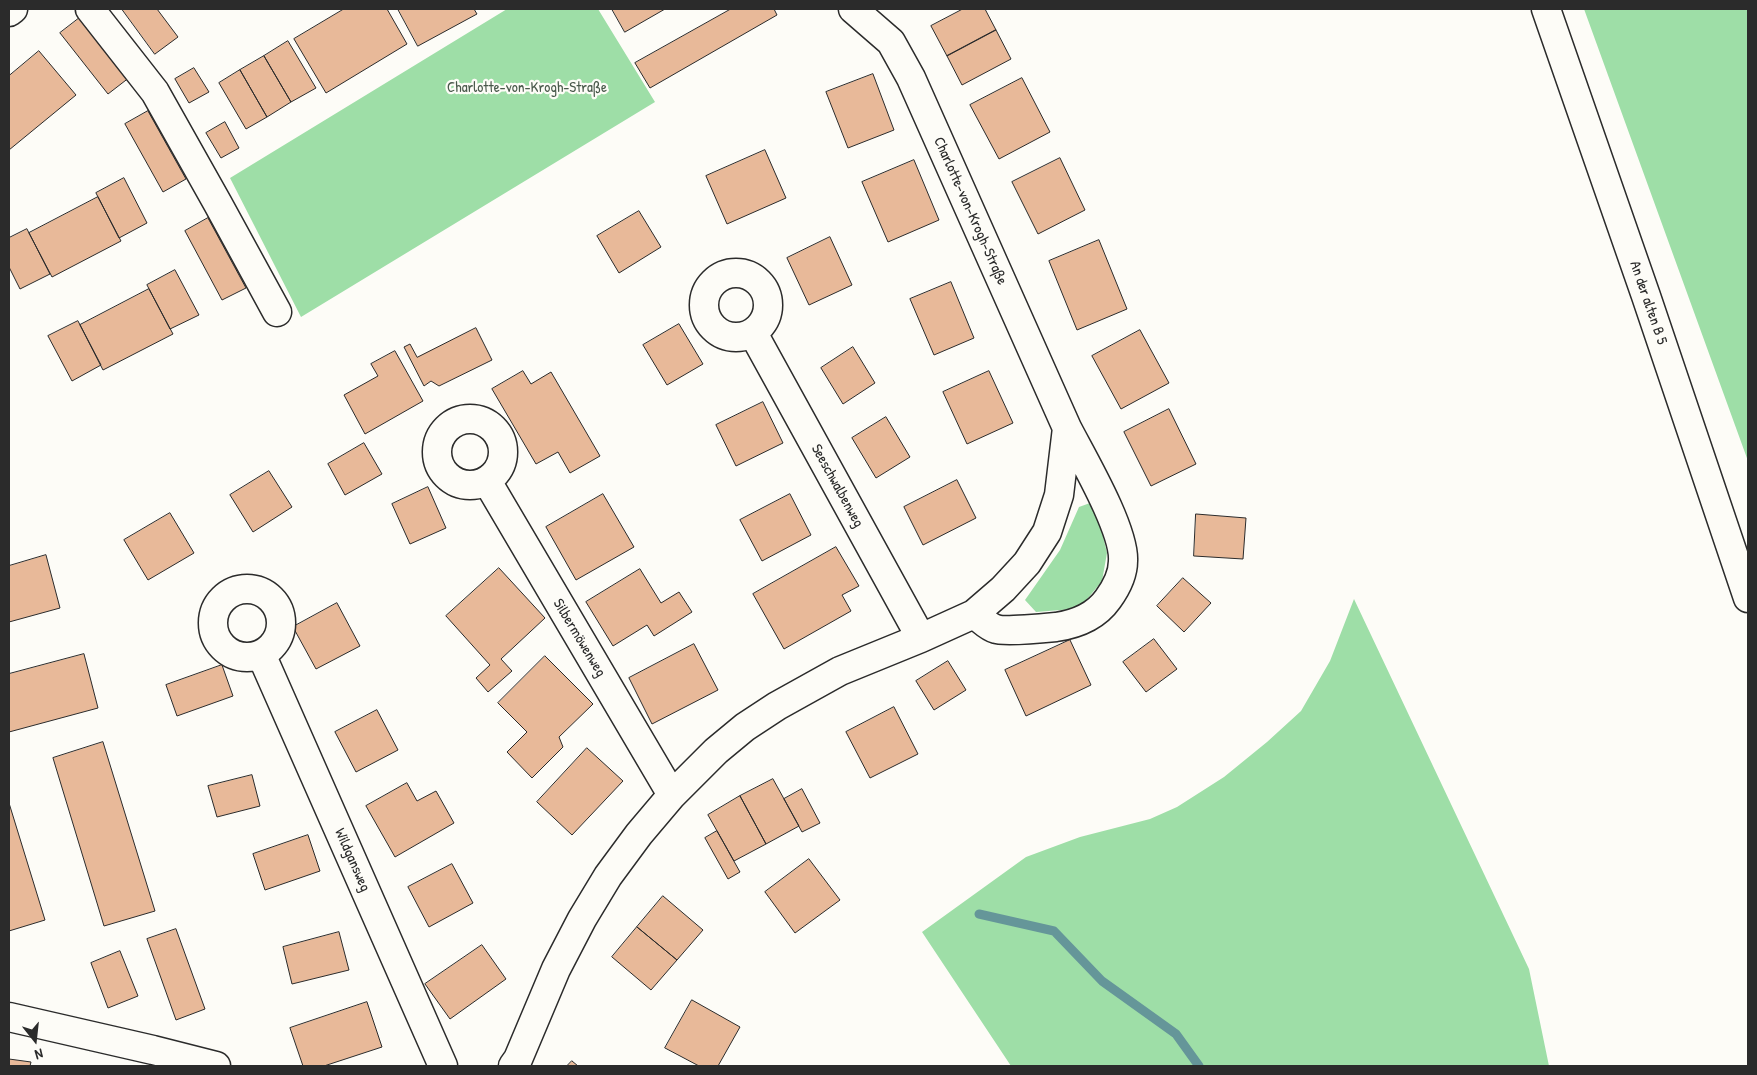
<!DOCTYPE html>
<meta charset="utf-8">
<style>
body{margin:0}
#map{position:relative;width:1757px;height:1075px;overflow:hidden;background:#fdfcf7;font-family:"Patrick Hand",sans-serif}
canvas{display:block}
.frame{position:absolute;inset:0;border:10px solid #2b2b2b;pointer-events:none}
.north{position:absolute;left:10px;top:1015px;width:50px;height:50px;-webkit-text-stroke:4px #fdfcf7;paint-order:stroke;rotate:164deg;font-size:14px;font-weight:700;line-height:20px;text-align:center;color:#2b2b2b}
.north::after{content:'';display:block;margin:auto;width:18px;height:22px;background:#2b2b2b;clip-path:polygon(50% 0,100% 100%,50% 72%,0 100%)}
</style>
<div id="map">
<canvas width="1757" height="1075"></canvas>
<div class="frame"></div>
<div class="north">N</div>
</div>
<script>
const ctx = document.querySelector('canvas').getContext('2d');
ctx.lineJoin = 'round';
function fill(path, color) { ctx.fillStyle = color; ctx.fill(path, 'evenodd'); }
function strokePath(path, color, width, dash) { ctx.strokeStyle = color; ctx.lineWidth = width; ctx.lineCap = dash ? 'butt' : 'round'; ctx.setLineDash(dash || []); ctx.stroke(path); }
function write(font, color, halo, rows, align = 'center') {
  ctx.font = font + ' "Patrick Hand",sans-serif'; ctx.lineWidth = 4.5; ctx.setLineDash([]); ctx.textBaseline = 'middle'; ctx.strokeStyle = halo; ctx.fillStyle = color; for (const [text, x, y, turn = 0] of rows) {
    ctx.save(); ctx.translate(x, y); ctx.rotate((+turn || 0) * Math.PI / 180); ctx.textAlign = isNaN(turn) ? turn : align; if (halo) ctx.strokeText(text, 0, 0); ctx.fillText(text, 0, 0); ctx.restore();
  }
}
const green = new Path2D(`
 M507,9h91l57,93 -354,215 -71,-139z
 M1584,9h164v452z
 M1090,503l8,12 9,38 -5,28 -18,22 -11,6 -37,3 -11,-12 35,-50 19,-43z
 M1354,599l175,370 20,97h-538l-89,-134 104,-75 54,-20 70,-18 27,-12 47,-30 43,-35 34,-31 29,-50z`);
const stream = new Path2D(`
 M979,914l75,17 48,50 74,53 23,32`);
const building = new Path2D(`
 M122,9h35l21,28 -23,17z
 M344,9h43l20,35 -81,49 -32,-54z
 M398,9h76l3,5 -59,32z
 M612,9h53l-40,23z
 M731,9h43l3,6 -127,73 -15,-25z
 M963,9h22l11,21 -49,26 -16,-30z
 M82,16l48,61 -22,17 -48,-61z
 M996,30l15,29 -49,26 -15,-29z
 M288,41l28,47 -25,14 -27,-46z
 M39,51l37,44 -67,55v-74z
 M264,56l27,46 -24,15 -27,-47z
 M194,68l15,24 -20,11 -14,-24z
 M240,70l27,47 -21,12 -27,-46z
 M873,74l21,56 -46,18 -22,-56z
 M1022,78l28,54 -51,27 -29,-54z
 M148,111l38,68 -23,13 -38,-68z
 M225,122l14,26 -18,10 -15,-25z
 M765,150l21,48 -59,26 -21,-48z
 M1060,158l25,52 -47,24 -26,-52z
 M914,160l25,60 -51,22 -26,-60z
 M124,178l23,45 -28,15 -23,-45z
 M98,197l23,44 -69,36 -23,-44z
 M639,211l22,36 -42,26 -22,-37z
 M208,218l38,70 -24,12 -37,-69z
 M27,229l23,45 -30,15 -11,-22v-29z
 M830,237l22,48 -43,20 -22,-47z
 M1099,240l28,69 -50,21 -28,-69z
 M175,270l24,45 -29,14 -23,-44z
 M951,282l23,56 -40,17 -24,-56z
 M149,289l24,45 -70,36 -23,-45z
 M78,321l23,44 -29,16 -24,-45z
 M679,324l24,40 -36,21 -24,-40z
 M476,328l16,32 -53,26 -8,-5 -7,5 -20,-39 6,-3 7,13z
 M1140,330l29,53 -48,26 -29,-53z
 M853,347l22,36 -32,21 -22,-36z
 M395,351l28,50 -58,33 -21,-39 34,-19 -7,-12z
 M523,371l8,13 20,-12 49,84 -30,17 -12,-21 -22,12 -44,-75z
 M989,371l24,52 -46,21 -24,-52z
 M763,402l20,41 -47,23 -20,-41z
 M1169,409l27,55 -45,22 -27,-54z
 M886,417l24,40 -34,21 -24,-40z
 M364,443l18,31 -37,21 -17,-31z
 M269,471l23,36 -39,25 -23,-37z
 M957,480l19,38 -53,27 -19,-38z
 M428,487l18,41 -36,16 -18,-40z
 M603,494l31,53 -58,33 -30,-53z
 M790,494l21,41 -49,26 -22,-41z
 M170,513l24,40 -46,27 -24,-40z
 M1196,514l50,4 -3,41 -49,-3z
 M836,547l23,39 -17,9 9,16 -67,38 -31,-55z
 M46,555l14,53 -51,14v-56z
 M499,568l46,50 -44,41 11,12 -24,21 -12,-14 14,-13 -44,-49z
 M640,569l21,34 18,-11 13,20 -38,24 -7,-11 -34,21 -27,-44z
 M1183,578l28,25 -27,29 -27,-26z
 M337,603l23,43 -44,23 -23,-42z
 M1154,639l23,30 -31,23 -23,-30z
 M1070,640l21,45 -65,31 -21,-46z
 M694,644l24,46 -66,34 -23,-46z
 M84,654l14,54 -89,24v-58z
 M545,656l48,48 -34,33 4,10 -31,31 -25,-26 20,-20 -29,-29z
 M948,661l18,29 -32,20 -18,-29z
 M222,665l11,31 -56,20 -11,-31z
 M894,707l24,47 -48,24 -24,-46z
 M377,710l21,40 -42,22 -21,-40z
 M103,742l52,169 -51,15 -51,-168z
 M587,748l36,33 -51,54 -35,-33z
 M252,775l8,31 -43,11 -9,-31z
 M773,779l26,47 -33,18 -26,-48z
 M407,783l10,18 19,-10 18,32 -59,34 -29,-51z
 M802,789l18,34 -18,9 -18,-33z
 M740,796l26,48 -32,17 -26,-46z
 M9,803l36,117 -36,11z
 M717,831l23,41 -12,7 -23,-41z
 M308,835l12,36 -55,19 -12,-36z
 M809,859l31,41 -45,33 -30,-41z
 M452,864l21,39 -44,24 -21,-40z
 M663,896l40,34 -26,30 -40,-33z
 M637,927l40,33 -26,30 -39,-33z
 M176,929l29,80 -29,11 -29,-81z
 M339,932l10,38 -57,14 -9,-37z
 M482,945l24,34 -56,40 -25,-35z
 M120,951l18,45 -30,12 -17,-45z
 M692,1000l48,27 -22,39h-19l-34,-18z
 M367,1002l15,45 -58,19h-21l-13,-38z
 M9,1059l22,3 -1,4h-21z
 M572,1061l6,5h-11z`);
const minor = new Path2D(`
 M90,9l65,83 63,112 59,108
 M9,12l4,-3
 M704 305a32 32 0 1 1 64 0a32 32 0 1 1-64 0Z
 M753,333l168,305
 M437 452a33 33 0 1 1 66 0a33 33 0 1 1-66 0Z
 M487,481l185,314
 M213 623a34 34 0 1 1 68 0a34 34 0 1 1-68 0Z
 M974,614c6,4 14,13 22,15 8,3 50,-1 60,-2 21,-3 40,-11 52,-28 8,-11 15,-25 15,-38 2,-31 -41,-104 -56,-133
 M261,654l182,412
 M9,1017l144,33 63,16
 M513,1066l5,-7 38,-90 26,-50 26,-43 31,-42 33,-39 44,-44 29,-24 32,-21 63,-35 81,-33 53,-24 29,-25 24,-26 20,-31 12,-37 8,-67 -156,-350 -20,-36 -38,-33`);
const major = new Path2D(`
 M1546,9l100,287 102,302`);
const parkNames = [
 ["Charlotte-von-Krogh-Straße",527,88]
];
const streetNames = [
 ["Charlotte-von-Krogh-Straße",970,211,66],
 ["An der alten B 5",1648,303,71],
 ["Seeschwalbenweg",837,486,61],
 ["Silbermöwenweg",579,638,59],
 ["Wildgansweg",352,860,66]
];
fill(green, '#9edea7');
strokePath(stream, '#659699', 9);
fill(building, '#e8b999');
strokePath(building, '#2b2b2b', 1);
strokePath(minor, '#2b2b2b', 31);
strokePath(major, '#2b2b2b', 31);
strokePath(minor, '#fdfcf7', 28);
strokePath(major, '#fdfcf7', 28);
write('15px', '#48584a', '#fdfcf7', parkNames);
write('15px', '#2b2b2b', '#fdfcf7', streetNames);
</script>
